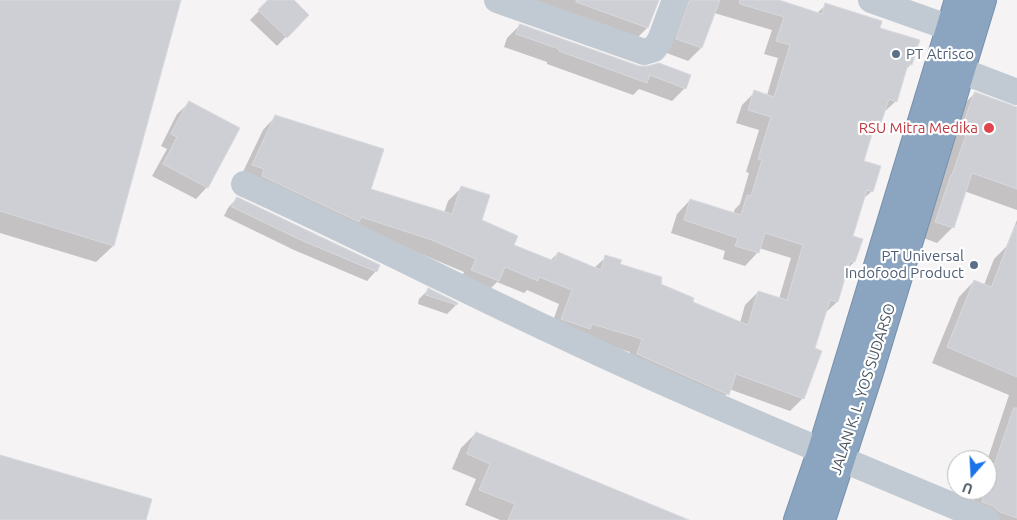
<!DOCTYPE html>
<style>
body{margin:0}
#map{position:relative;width:1017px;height:520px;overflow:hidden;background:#f5f3f3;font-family:Ubuntu,sans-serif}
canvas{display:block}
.north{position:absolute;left:947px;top:450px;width:50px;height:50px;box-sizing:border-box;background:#fff;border:1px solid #b7bbc0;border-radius:50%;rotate:199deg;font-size:14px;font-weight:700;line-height:20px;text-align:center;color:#4a5661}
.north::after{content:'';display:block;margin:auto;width:18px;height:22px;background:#1a73e8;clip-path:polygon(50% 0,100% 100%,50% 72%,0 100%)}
</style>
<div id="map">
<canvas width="1017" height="520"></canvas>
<div class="north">U</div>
</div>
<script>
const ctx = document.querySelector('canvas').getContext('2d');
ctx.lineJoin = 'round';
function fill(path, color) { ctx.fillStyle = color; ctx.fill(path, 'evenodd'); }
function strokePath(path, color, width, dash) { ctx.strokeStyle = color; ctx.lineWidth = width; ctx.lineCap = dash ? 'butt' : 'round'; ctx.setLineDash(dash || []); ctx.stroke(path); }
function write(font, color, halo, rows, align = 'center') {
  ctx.font = font + ' Ubuntu,sans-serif'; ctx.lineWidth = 4.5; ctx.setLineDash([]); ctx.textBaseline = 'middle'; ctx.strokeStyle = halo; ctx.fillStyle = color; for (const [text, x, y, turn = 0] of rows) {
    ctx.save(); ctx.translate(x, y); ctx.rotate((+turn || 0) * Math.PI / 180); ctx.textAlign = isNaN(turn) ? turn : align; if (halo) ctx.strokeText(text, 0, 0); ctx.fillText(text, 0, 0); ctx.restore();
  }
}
const shadow = new Path2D(`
 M0,0h179l-66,246 -17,16 -96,-29v1z
 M270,0h22l15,15 -30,31 -27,-26z
 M524,0h134l-11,28 -13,13z
 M669,0h105l43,13 9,-8 52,23 33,36 -6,7 -9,30 -14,13 -2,8 -7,7 -10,33 9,29 -9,8 -11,38 2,25 -7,7 -10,33 -13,12 -11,35 -10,49 -13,13 -61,-22 -2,5 -13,13 -90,-40 6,-15 -49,-15 -32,-5 10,-28 -32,-14 -3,3 -27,-11 -12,12 -26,-11 5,-11 -224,-94 23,-48 13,-14 93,74 75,23 4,-12 13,-13 19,33 33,24 37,16 8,-8 36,15 12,-11 85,45 49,21 5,-18 13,-13 21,7 12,-41 -32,-10 -1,4 -13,14 -22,-7 2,-8 -54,-18 6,-19 13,-14 43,14 2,-5 5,-5 9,-31 -3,-1 13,-42 -23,-7 6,-18 13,-13 12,3 11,-37 -14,-4 8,-24 -58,-17 -13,35 -13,13 -24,-9z
 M520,25l165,63 -13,13 -33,-12 -6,6 -86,-31v-2l-43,-15 3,-9z
 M975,93l42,14v103l-53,-19 -11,36 -16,16 -16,-6 31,-87 -7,-2 14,-39z
 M189,103l18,84 -11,12 -44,-23 15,-27 -6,-3 16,-32z
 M237,198l139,73 -9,10 -73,-31 -70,-34 4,-8z
 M1017,220v300h-45l-4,-2 9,-28h10v-29l22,-66 -77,-32 27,-66 15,-16 10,4 10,-26 12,-12z
 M428,290l28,14v1l-9,9 -29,-10 1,-5z
 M476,433l204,87h-180l-35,-15 11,-26 -24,-10 9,-21z`);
const building = new Path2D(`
 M0,0h181l-67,246 -114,-35z
 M268,0h26l15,15 -22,23 -29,-28z
 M577,0h82l-11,28 -72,-26z
 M690,0h30l-18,48 -26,-9z
 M740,0h39l43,14 3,-11 57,18 -2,7 40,12 -8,25 -4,-1 -11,38 -8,-3 -8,24 -5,-2 -12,40 17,5 -8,26 -6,-2 -14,46 10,3 -8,23 -5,-1 -12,41 -8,-2 -15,48 7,3 -18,48 -68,-25 -7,21 -92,-41 5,-15 -50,-15 -2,5 -29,-10 11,-29 -33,-13 -1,4 -33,-14 -6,14 -28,-11 5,-11 -44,-19 -71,-23 -2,5 -97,-46 2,-7 -12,-4 23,-50 109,34 -13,40 81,25 9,-28 29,9 -8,25 36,16 -4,9 40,16 4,-9 43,18 4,-15 17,5 -2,4 42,13 -1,7 33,14 -1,4 55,23 10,-34 29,9 16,-55 -38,-12 -6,20 -24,-7 3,-8 -54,-18 6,-21 51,16 6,-20 4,1 11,-36 -4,-1 13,-42 -23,-7 6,-20 20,7 16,-52 -14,-4 8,-24 -44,-13z
 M520,24l119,42h9l11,-3 32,12 -5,14 -36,-14 -3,8 -88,-32v-2l-43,-15z
 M975,92l42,15v82l-45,-16 -18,55 -19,-6 16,-47h1l14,-40 -6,-2z
 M189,101l51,27 -32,60 -45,-24 14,-27 -6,-3z
 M237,197l143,68 -3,7 -74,-31 -71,-34z
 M1016,225h1v152l-70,-30 27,-67 17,7z
 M428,288l30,15 -1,2 -31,-10z
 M1014,408h3v110l-17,-6 -7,-6 -11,-4z
 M476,432l213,88h-181l7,-16 -36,-14 11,-26 -23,-10z
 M0,455l152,44 -6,21h-146z`);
const minor = new Path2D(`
 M497,0l147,52 10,-3 6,-9 15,-40
 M871,0l79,28
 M962,71l55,21
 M244,184c106,48 209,101 314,150 141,67 286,126 429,186`);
const highway = new Path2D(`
 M798,520l24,-70 137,-450
 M821,520l48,-148 113,-372`);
const markers = [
 [896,54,5,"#5c6f8a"],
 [989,128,6,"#e0444e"],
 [974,265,5,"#5c6f8a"]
];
const serviceNames = [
 ["PT Atrisco",906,54],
 ["PT Universal",964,256,"right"],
 ["Indofood Product",964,273,"right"]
];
const healthNames = [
 ["RSU Mitra Medika",978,128]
];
const streetNames = [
 ["JALAN K. L. YOS SUDARSO",863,389,-72]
];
fill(shadow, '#0003');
fill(building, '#cdcfd5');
strokePath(building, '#d7d9de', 1);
strokePath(highway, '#7690ad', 30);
strokePath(minor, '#c1cad2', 26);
strokePath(highway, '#8ba5c1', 28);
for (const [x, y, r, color] of markers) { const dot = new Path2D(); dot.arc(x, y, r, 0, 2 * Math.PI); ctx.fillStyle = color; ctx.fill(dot); strokePath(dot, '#fff', 2); }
write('15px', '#4e5e75', '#fff', serviceNames, 'left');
write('15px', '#be3a42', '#fff', healthNames, 'right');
write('15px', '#4a5661', '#fff', streetNames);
</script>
